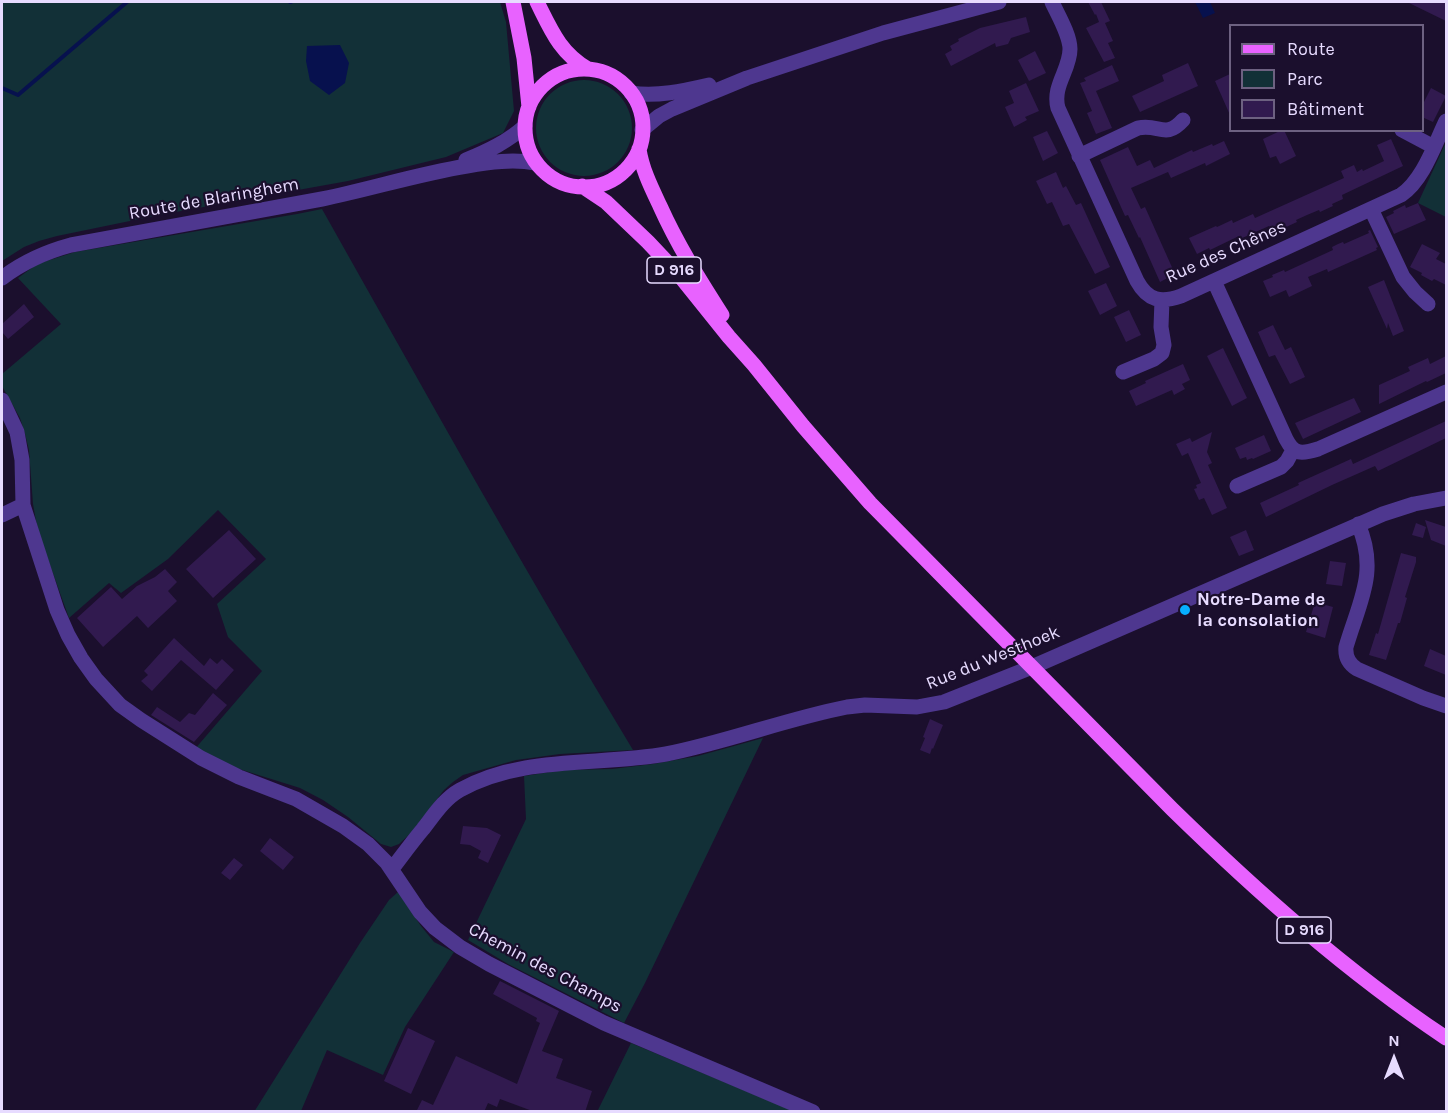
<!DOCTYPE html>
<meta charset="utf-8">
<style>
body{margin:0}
#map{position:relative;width:1448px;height:1113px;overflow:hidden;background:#1b0f2d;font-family:Karla,sans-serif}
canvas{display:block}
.frame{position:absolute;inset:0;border:3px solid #e7dbff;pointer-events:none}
.legend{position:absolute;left:1229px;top:24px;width:195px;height:108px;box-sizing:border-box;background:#1b0f2d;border:2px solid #6d6181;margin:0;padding:8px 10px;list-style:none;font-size:18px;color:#e7dbff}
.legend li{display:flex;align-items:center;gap:12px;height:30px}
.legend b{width:30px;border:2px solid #6d6181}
.north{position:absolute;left:1364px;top:1029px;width:60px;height:60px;-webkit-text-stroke:4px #1b0f2d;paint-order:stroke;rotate:0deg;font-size:16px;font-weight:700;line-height:24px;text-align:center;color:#e7dbff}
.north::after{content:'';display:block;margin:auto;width:21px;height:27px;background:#e7dbff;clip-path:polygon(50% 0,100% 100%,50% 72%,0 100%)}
</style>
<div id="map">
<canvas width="1448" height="1113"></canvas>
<div class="frame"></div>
<ul class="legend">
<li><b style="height:8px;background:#e862ff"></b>Route</li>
<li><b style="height:16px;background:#123037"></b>Parc</li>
<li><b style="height:16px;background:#311a4f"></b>Bâtiment</li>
</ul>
<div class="north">N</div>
</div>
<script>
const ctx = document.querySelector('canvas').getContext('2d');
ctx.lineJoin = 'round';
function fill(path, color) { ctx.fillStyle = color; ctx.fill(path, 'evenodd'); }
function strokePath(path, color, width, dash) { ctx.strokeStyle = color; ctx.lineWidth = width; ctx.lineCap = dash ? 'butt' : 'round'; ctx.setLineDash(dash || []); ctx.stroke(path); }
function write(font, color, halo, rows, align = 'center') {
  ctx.font = font + ' Karla,sans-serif'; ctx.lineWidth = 4.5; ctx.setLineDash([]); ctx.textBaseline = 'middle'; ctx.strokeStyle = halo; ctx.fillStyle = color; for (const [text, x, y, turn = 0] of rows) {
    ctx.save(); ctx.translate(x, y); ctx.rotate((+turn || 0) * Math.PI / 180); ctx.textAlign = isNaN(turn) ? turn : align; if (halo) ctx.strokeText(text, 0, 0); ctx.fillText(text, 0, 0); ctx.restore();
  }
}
const green = new Path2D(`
 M2,2h498l6,20 8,89 -11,22 -57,24 -98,24 -189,34 -102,21 -18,5 -15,6 -22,14z
 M536 128a48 48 0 1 1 96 0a48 48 0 1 1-96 0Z
 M1446,142v75l-28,-14z
 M322,209c102,181 203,363 311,541l-73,4 -29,4 -15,2 -53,15 -10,7 -9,8 -33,43 -12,11 -8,3 -10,-3 -33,-27 -25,-17 -23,-12 -80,-25 -26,-13 68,-79 -34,-34 -11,-33 49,-45 -48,-49 -50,49 -47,34 -12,-10 -40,35 -28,-78 -5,-19 -3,-17 -4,-54 -4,-16 -5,-16 -18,-32v-12l59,-50 -43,-46 19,-14 38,-12 222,-38z
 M763,738l-118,245 -21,40 -116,-59 -40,-24 58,-121 -2,-43 40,-6 48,-1 41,-5 45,-8z
 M398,892l23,34 13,16 20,10 -49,75 -22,48 -56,-25 -26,61 -47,1 106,-169 29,-43z
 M631,1043l165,69h-199z`);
const water = new Path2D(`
 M1195,2h15l5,11 -12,5z
 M340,45l9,18 -4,20 -16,12 -19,-14 -4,-20 1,-15z`);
const stream = new Path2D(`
 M290,2h1
 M2,88l16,7 109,-93`);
const building = new Path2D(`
 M1088,2h13l9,19 -5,2 8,18 -5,2 7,15 -11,4 -18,-34 13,-6 -3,-8 -1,1z
 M1407,2h39v19z
 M1026,17l4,15 -19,6 -3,6 -12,3 -1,-4 -44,23 -6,-12 7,-4 -2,-4 9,-5 -1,-2 22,-11z
 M1035,51l11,22 -17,8 -11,-21z
 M1188,63l10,23 -58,26 -8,-16 32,-15 -2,-6z
 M1112,65l7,16 -23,10 16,37 -16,6 -9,-21 5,-2 -12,-28 6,-2 -2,-3z
 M1230,74v41l-15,-34z
 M1026,83l13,28 -14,6 2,3 -13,7 -9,-20 9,-4 -5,-12z
 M1431,88l15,8 -13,26 -11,-5v-11z
 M1282,130h2l12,26 -16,8 -4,-8 -6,2 -7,-19z
 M1047,131l11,22 -15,8 -10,-24z
 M1391,139l12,27 -61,29 1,4 -11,5 1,2 -13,6 -1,-2 -12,5 -11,5 1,2 -13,6 -2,-2 -11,5 -2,-5 -29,13 -1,-3 -29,14 -1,-2 -12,6 -8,-16 27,-12 1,1 15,-7 1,3 20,-9 2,4 89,-40 -3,-7 13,-6 3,7 5,-3 1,2 21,-10 -7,-16z
 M1224,141l6,13 -24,12 -1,-3 -34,15 -3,-6 -37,16 10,21 4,-2 30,67 -15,8 -20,-45 -1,1 -11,-23 -3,1 -25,-56 28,-13 9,19 13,-6 4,8 38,-18 1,2 19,-8 1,2z
 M1056,172l7,16 3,-2 10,19 5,-2 29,64 -15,7 -26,-50 -6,2 -11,-24 -5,2 -11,-23z
 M1418,203l8,17 -32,14 -8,-17 8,-4 -1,-2 12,-6 1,3z
 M1370,230l8,17 -2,1 1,2 -49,22 -1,-3 -19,8 4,9 -23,11 -3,-7 -16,7 -7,-16 10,-4 -1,-2 12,-5 1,2 48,-22 -1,-3 6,-3 5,-2 1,2 25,-11 -1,-2z
 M1422,244l18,9 -4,6 10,5v21l-12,-6 -2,2 -11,-6 1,-2 -12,-6z
 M1384,280l20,51 -11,5 -5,-13 -1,6 -19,-42z
 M1106,283l11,23 -17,9 -12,-24z
 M24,304l10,13 -26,22 -6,-7v-8z
 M1129,310l12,25 -15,7 -12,-25z
 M1273,325l12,25 6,-3 14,30 -15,7 -15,-29 -6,2 -11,-25z
 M1223,348l24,50 -15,8 -25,-50z
 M1446,356v17l-19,9 -1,-1 -47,23v-19l31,-14 -2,-4 20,-9 2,6z
 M1183,364l7,16 -8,4 3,5 -11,6 -2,-5 -36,16 -7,-15 17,-8 -1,-2z
 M1354,398l7,14 -58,27 -8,-16z
 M1446,421v17l-68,33 -3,-5 -43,19 -66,32 -6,-14 39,-18 -1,-2 53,-24 2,5z
 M1212,432l-5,20 5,11 -4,2 19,43 -15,7 -8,-17 -5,2 -5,-11 3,-1 -1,-3 5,-2 -13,-30 -6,3 -6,-12 14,-6 2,4z
 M1264,435l7,16 -18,8 -1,-1 -5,2 -1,-3 -6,2 -5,-11z
 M1425,520l21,7v19l-15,-6z
 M1416,523l10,4 -3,11 -11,-3z
 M229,530l27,29 -43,39 -27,-29z
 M1246,530l8,20 -15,6 -9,-19z
 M1401,553l15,4v5l-11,35 2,1 -7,25h-2l-12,37 -17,-5 7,-22 2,1z
 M1330,561l16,2 -4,23 -16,-2z
 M165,569l12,13 -9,9 9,10 -29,27 -11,-12 -34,31 -26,-29 34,-31 11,12 15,-13 18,-9z
 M1315,602l18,5 -8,31 -19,-6z
 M174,638l30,28 6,-8 7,6 5,-5 12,11 -18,20 -35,-30 -29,31 -11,-10 7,-6 -4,-4z
 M1430,649l16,7v19l-22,-9z
 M213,693l14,12 -33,37 -43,-27 6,-8 23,15 9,-9 6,2z
 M930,719l13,6 -10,24 -1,-1 -2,6 -10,-4 5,-12 -2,-1z
 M463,826l24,2 14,7 -13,28 -10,-5 3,-7 -11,-6 -10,-1z
 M270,838l24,19 -11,13 -23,-19z
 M234,858l9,7 -13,15 -9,-7z
 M500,981l59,30 -17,40 21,8 -7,19 36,13 -7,21h-50l-35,-13 -3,8 -9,-4 -4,9h-68l6,-12 11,5 23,-49 61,28 23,-61 -4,-2 1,-3 -44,-24z
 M408,1028l27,13 -24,53 -27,-13z`);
const minor = new Path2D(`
 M1052,2c6,13 18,33 18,47 0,21 -18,37 -12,59l79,173c11,20 24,22 44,15l220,-101c22,-15 33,-49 45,-74
 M631,93c26,4 52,-2 78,-8
 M642,130l17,-14 13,-7 75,-31 136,-45 116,-31
 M1402,130l32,17
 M1079,156l59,-28c21,-5 27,12 45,-8
 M466,160c22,-9 41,-18 59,-34
 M1371,209l32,68 12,15 13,12
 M2,278c21,-16 43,-26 69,-33l251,-46c49,-10 96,-25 145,-33 23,-4 46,-7 69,-3
 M1214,281l72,158c8,16 16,15 32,10l128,-57
 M1123,372l31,-13 8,-6 2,-8 -3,-18 1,-27
 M2,400l15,32 5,28 1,45 34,105 11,25 13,23 15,21 24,26 21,15 60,38 38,19 57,22 47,27 25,18 19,19 33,49 15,16 25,19 29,17 115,59 209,89
 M1237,486l44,-19 6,-6 6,-11
 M2,515l21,-10
 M1358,524c21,48 1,78 -12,123 -1,10 3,17 11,22l66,29 23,8
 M392,869c10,-13 20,-27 31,-40 11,-14 21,-30 37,-39 62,-35 138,-24 206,-36 61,-12 120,-35 181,-47l18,-2 52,2 27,-5 88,-35 351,-153 31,-10 32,-6`);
const major = new Path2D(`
 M513,2l11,56 5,49
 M537,2c14,28 23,51 51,67
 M525 128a59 59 0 1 1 118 0a59 59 0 1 1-118 0Z
 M639,149c3,20 12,38 21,57 17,38 39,73 62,109
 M582,186l24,16 42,40 32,34 49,61 25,28 49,61 67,77 302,306c85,83 175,163 274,229`);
const markers = [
 [1185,610,6,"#07aeff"]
];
const shields = [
 [674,270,54],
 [1304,930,54]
];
const shieldNames = [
 ["D 916",674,270],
 ["D 916",1304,930]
];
const streetNames = [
 ["Route de Blaringhem",214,199,-10],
 ["Rue des Chênes",1226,252,-24],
 ["Rue du Westhoek",993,658,-22],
 ["Chemin des Champs",545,968,28]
];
const poiNames = [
 ["Notre-Dame de",1197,600],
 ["la consolation",1197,621]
];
fill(green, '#123037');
fill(water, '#07114e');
strokePath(stream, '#07114e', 4);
fill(building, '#311a4f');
strokePath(minor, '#4e378f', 15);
strokePath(major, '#e862ff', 15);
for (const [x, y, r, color] of markers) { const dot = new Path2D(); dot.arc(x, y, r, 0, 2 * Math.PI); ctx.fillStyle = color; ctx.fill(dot); strokePath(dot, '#1b0f2d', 2); }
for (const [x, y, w] of shields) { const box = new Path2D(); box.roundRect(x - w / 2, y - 13, w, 26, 4.5); ctx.fillStyle = '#1b0f2d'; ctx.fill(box); strokePath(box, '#e7dbff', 1.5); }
write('bold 16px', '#e7dbff', null, shieldNames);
write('18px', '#e7dbff', '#1b0f2d', streetNames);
write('bold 18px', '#e7dbff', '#1b0f2d', poiNames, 'left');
</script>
